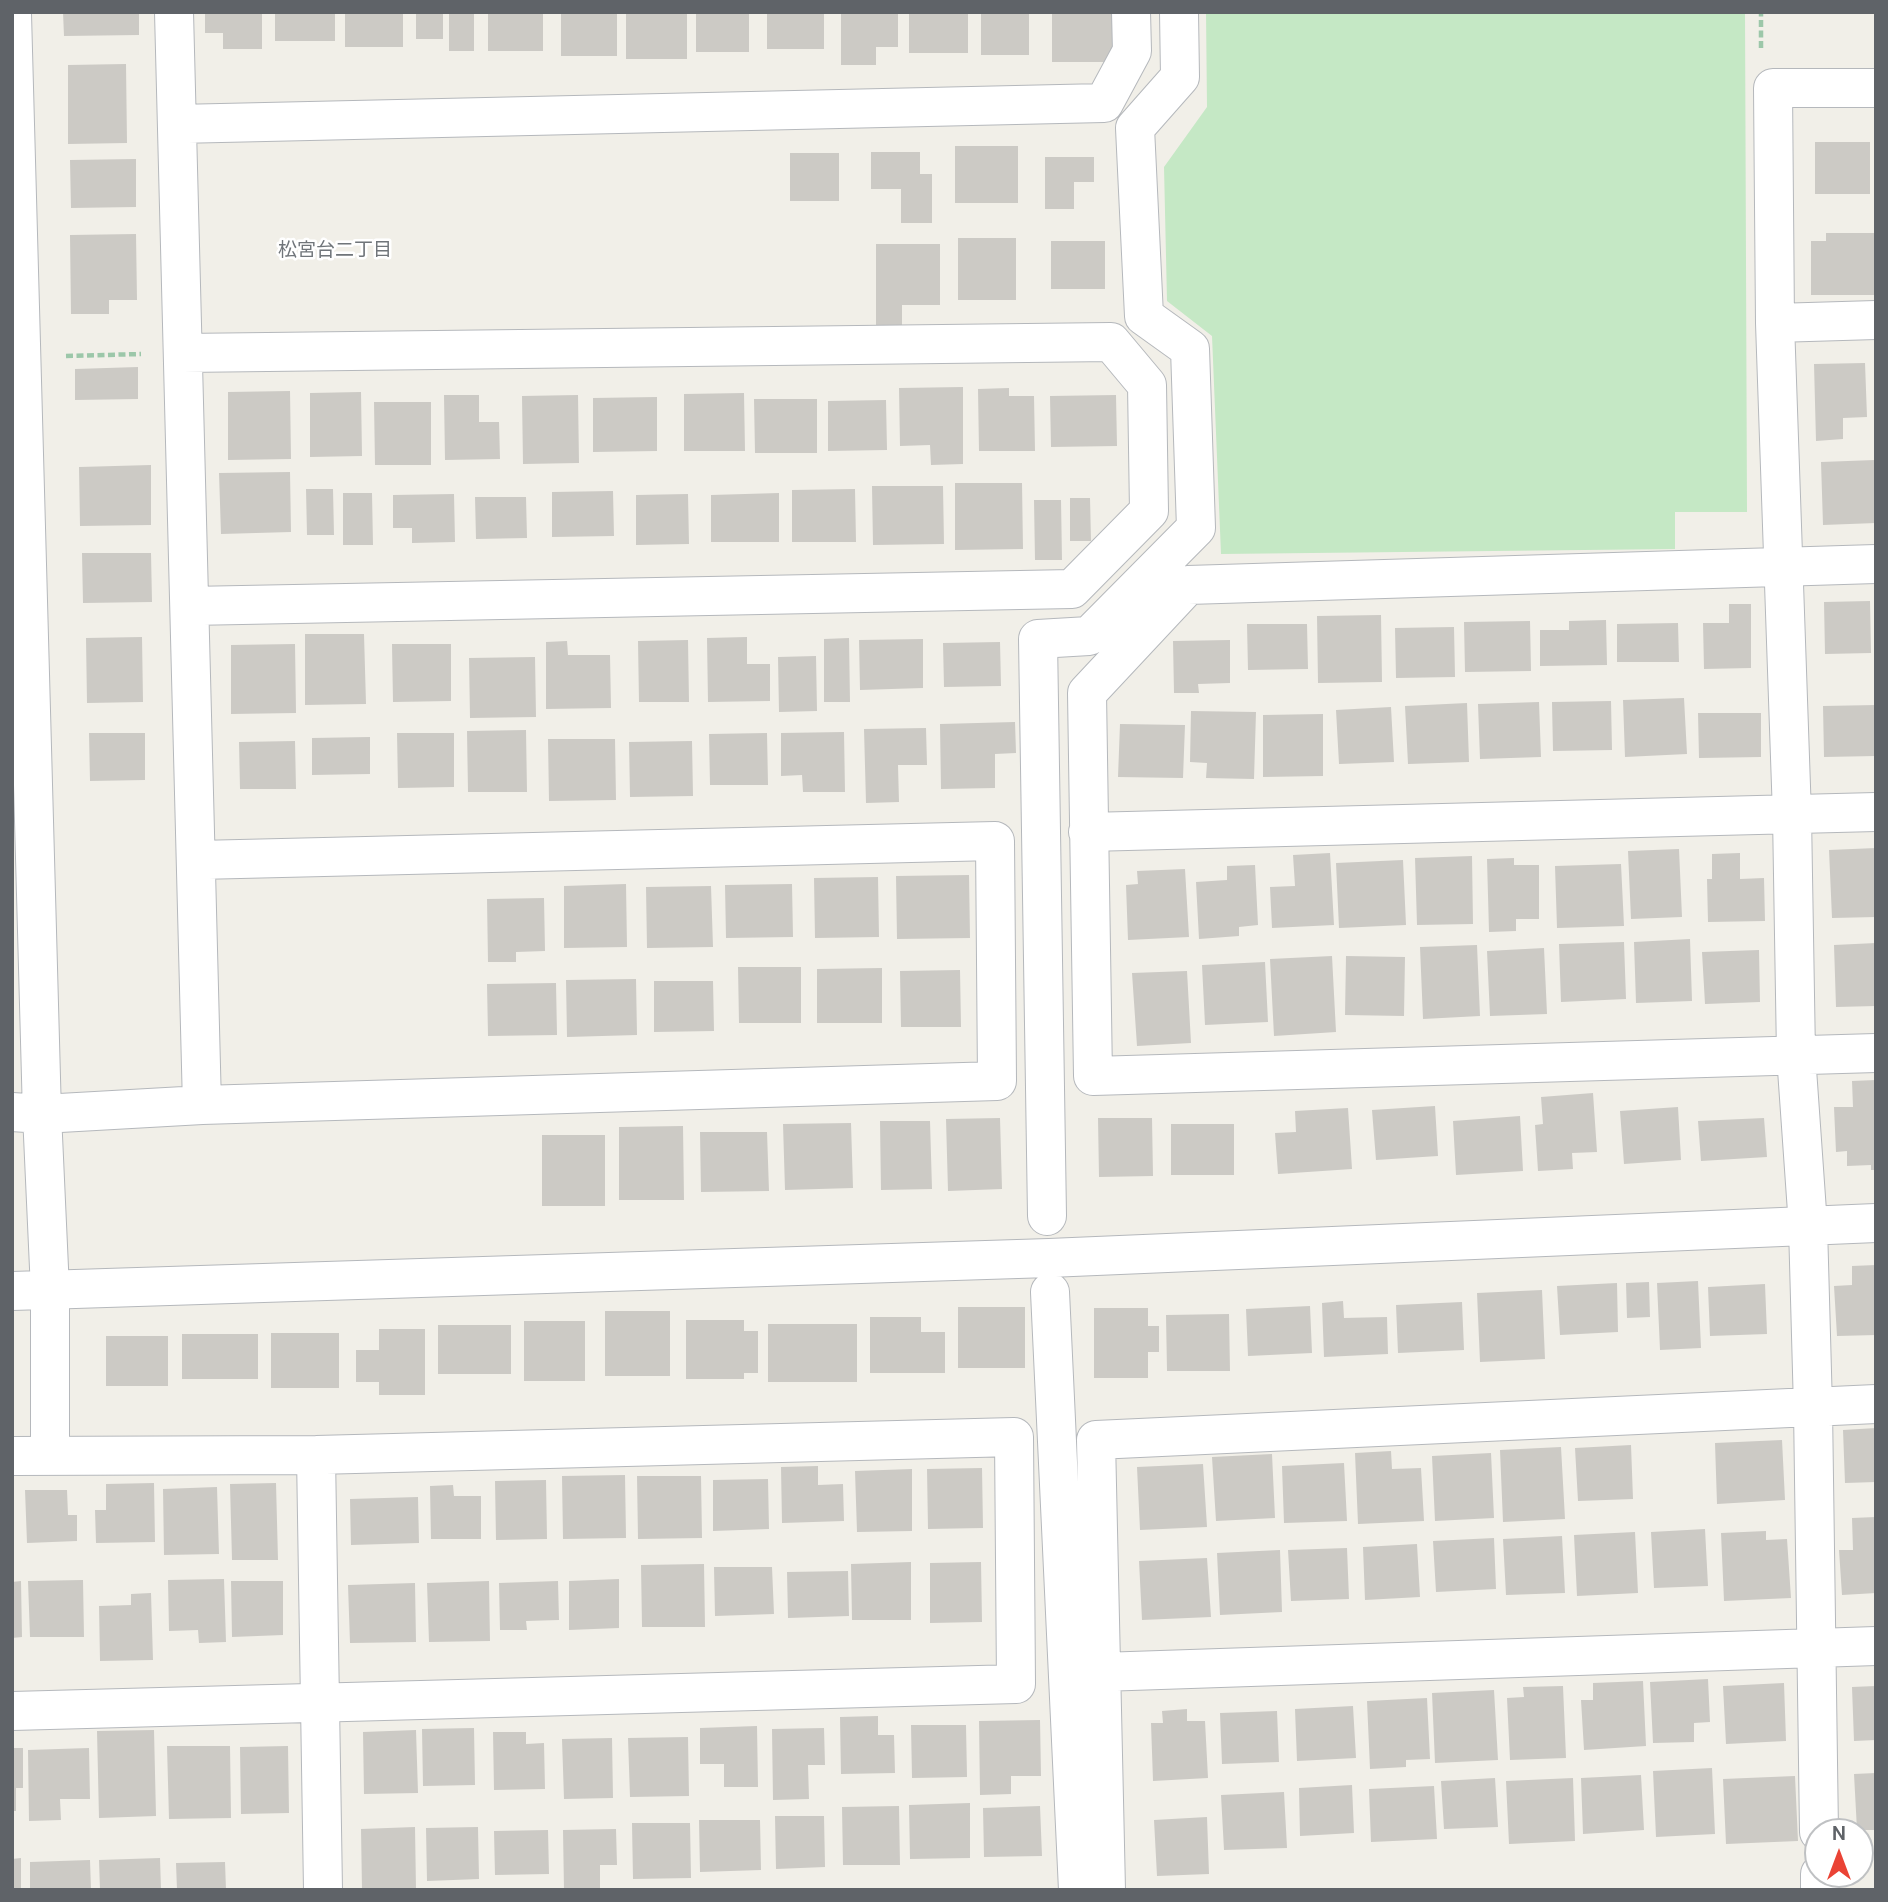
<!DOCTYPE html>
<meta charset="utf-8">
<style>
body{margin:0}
#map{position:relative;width:1888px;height:1902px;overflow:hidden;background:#f1efe8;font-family:"DM Sans",sans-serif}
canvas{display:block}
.frame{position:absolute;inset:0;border:14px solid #5f6368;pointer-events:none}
.north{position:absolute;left:1804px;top:1818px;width:70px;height:70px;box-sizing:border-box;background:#fff;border:2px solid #bfc1c3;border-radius:50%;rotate:0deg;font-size:19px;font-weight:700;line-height:28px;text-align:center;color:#5f6368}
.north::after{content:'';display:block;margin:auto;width:24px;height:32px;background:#ea4335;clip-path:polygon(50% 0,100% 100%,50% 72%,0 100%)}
</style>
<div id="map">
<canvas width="1888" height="1902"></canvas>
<div class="frame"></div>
<div class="north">N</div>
</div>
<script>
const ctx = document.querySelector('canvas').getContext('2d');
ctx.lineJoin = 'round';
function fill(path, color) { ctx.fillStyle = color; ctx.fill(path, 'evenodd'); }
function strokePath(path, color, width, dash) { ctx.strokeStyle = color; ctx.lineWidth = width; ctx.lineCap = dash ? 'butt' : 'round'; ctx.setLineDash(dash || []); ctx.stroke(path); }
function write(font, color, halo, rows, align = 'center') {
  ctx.font = font + ' "DM Sans","Noto Sans JP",sans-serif'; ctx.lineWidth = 5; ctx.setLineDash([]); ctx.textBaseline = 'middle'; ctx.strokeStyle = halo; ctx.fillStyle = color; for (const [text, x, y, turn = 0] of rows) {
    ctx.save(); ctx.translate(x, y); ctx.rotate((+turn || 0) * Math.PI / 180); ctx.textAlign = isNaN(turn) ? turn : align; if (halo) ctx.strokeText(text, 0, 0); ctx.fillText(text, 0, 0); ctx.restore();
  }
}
const green = new Path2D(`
 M1206,12h539l2,500h-72v37l-454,5 -9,-218 -45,-35 -3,-134 43,-60z`);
const building = new Path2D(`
 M63,12h76v23l-75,1z
 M205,12h57v37h-39v-16h-18z
 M275,12h60v29h-60z
 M345,12h58v35h-58z
 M416,12h27v27h-27z
 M449,12h25v39h-25z
 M488,12h55v39h-55z
 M561,12h56v44h-56z
 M626,12h61v47h-61z
 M696,12h53v40h-53z
 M767,12h57v37h-57z
 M841,12h57v35h-22v18h-35z
 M909,12h59v41h-59z
 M981,12h48v43h-48z
 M1052,12h60v50h-60z
 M126,64l1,79 -59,1v-79z
 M1815,142h55v52h-55z
 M955,146h63v57h-63z
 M871,152h49v22h12v49h-31v-34h-30z
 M790,153h49v48h-49z
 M1045,157h49v25h-20v27h-29z
 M136,159v48l-65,1 -1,-48z
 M1826,233h50v62h-65v-54h15z
 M136,234l1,66h-28v14h-38l-1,-79z
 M958,238h58v62h-58z
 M1051,241h54v48h-54z
 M876,244h64v61h-38v20h-26z
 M1865,363l2,54 -24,1v21l-27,2 -2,-77z
 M138,367v32l-63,1v-31z
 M963,387v77l-32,1 -1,-20 -30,1 -1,-58z
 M1009,388v8h25l1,55h-56l-1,-62z
 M290,391l1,68 -63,1v-68z
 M361,392l1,64 -52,1v-64z
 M744,393l1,58h-61v-57z
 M444,395h35v27h20l1,37 -55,1z
 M578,395l1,68 -56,1 -1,-68z
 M1116,395l1,51 -66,1 -1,-51z
 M657,397v54l-64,1v-54z
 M754,399h63v54h-62z
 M886,400l1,50 -59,1v-50z
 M374,402h57v63h-56z
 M1875,460l1,63 -53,2 -2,-63z
 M151,465v60l-71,1 -1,-59z
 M290,472l1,60 -70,2 -2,-61z
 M955,483h67l1,66 -68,1z
 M872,486h71l1,58 -71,1z
 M306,489h27l1,46h-27z
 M855,489l1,53h-64v-52z
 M613,491l1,45 -62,1v-45z
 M343,493h29l1,52h-30z
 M779,493v49h-68v-47z
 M454,494l1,48 -43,1v-15h-19v-33z
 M688,494l1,50 -53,1v-50z
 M475,497h51l1,41 -51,1z
 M1070,498h20l1,43h-21z
 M1034,500h27l1,60h-27z
 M82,553h69l1,49 -69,1z
 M1870,601l1,52 -46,1 -1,-52z
 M1729,604h22v64l-47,1 -1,-46h26z
 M1381,615l1,67 -64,1 -1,-67z
 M1606,620l1,45 -67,1v-36h29v-9z
 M1530,621l1,50 -66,1 -1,-50z
 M1678,623l1,39h-62v-38z
 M1247,624h60l1,45 -60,1z
 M1454,627l1,50 -59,1 -1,-50z
 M305,634h59l2,70 -61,1z
 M142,637l1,65 -56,1 -1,-65z
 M747,637v27h23v37l-62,1 -1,-64z
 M849,638l1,64h-26v-63z
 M923,639v49l-63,2 -1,-50z
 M688,640l1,62h-50l-1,-61z
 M1230,640v43l-32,1 1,9h-25l-1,-52z
 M567,641l1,14h42l1,53 -65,1v-67z
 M1000,642l1,44 -57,1 -1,-44z
 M295,644l1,69 -65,1v-69z
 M392,644h59v57l-58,1z
 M816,656l1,55 -38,1 -1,-55z
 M535,657l1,60 -66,1 -1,-60z
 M1684,698l3,56 -62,3 -2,-57z
 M1611,701l1,49 -59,1 -1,-49z
 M1539,702l2,55 -61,2 -2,-55z
 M1467,703l2,59 -61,2 -3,-58z
 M1876,705v51l-52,1 -1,-51z
 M1391,707l3,55 -55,2 -3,-54z
 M1191,711l65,1 -2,67 -48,-1 1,-15 -17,-1z
 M1698,713h63v44l-62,1z
 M1323,714v62l-60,1v-62z
 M1015,722l1,31 -21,1v34l-54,1 -1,-65z
 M1120,724l65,1 -2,53 -65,-1z
 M926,728l1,37h-29l1,37 -33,1 -2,-74z
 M526,730l1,62h-59l-1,-61z
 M844,732l1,60h-42l-1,-17 -21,1v-43z
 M89,733h56v47l-55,1z
 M397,733h57v54l-56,1z
 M767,733l1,52h-58l-1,-51z
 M370,737v37l-58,1v-37z
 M548,739h67l1,61 -67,1z
 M295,741l1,48h-56l-1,-47z
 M692,741l1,55 -63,1 -1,-55z
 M1876,848v69l-44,1 -3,-68z
 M1679,849l3,68 -51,2 -3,-68z
 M1330,853l4,72 -62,3 -2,-41 25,-1 -2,-31z
 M1740,853v26l24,-1 1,43 -57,1 -1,-43h5v-25z
 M1472,856l1,68 -56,1 -2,-67z
 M1514,858v7h25v54h-23v12l-27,1 -2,-73z
 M1403,860l3,65 -67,3 -3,-65z
 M1621,864l3,62 -67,2 -2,-62z
 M1255,865l3,60 -19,2v9l-40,3 -3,-57 31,-2v-14z
 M1185,869l4,68 -61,3 -2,-55 12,-1 -1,-13z
 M969,875l1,63 -73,1 -1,-63z
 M878,877l1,60 -64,1 -1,-60z
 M626,884l1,63 -63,1v-62z
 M792,884l1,53 -67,1 -1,-53z
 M711,886l2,61 -66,1 -1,-61z
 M544,898l1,53 -29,1v10h-28l-1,-63z
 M1690,939l2,62 -56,2 -2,-61z
 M1624,942l2,57 -65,3 -2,-58z
 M1876,943v63l-40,1 -2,-62z
 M1477,945l3,71 -57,3 -3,-72z
 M1544,948l3,66 -57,2 -3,-65z
 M1759,950l1,52 -55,2 -3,-52z
 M1332,956l4,76 -62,4 -4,-77z
 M1346,956l59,1 -1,59 -59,-1z
 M1265,962l3,60 -63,3 -3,-60z
 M738,967h63v56h-62z
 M882,968v55h-65v-54z
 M960,970l1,57h-60l-1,-56z
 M1187,971l4,72 -54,3 -5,-73z
 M636,979l1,56 -70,2 -1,-57z
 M654,981h59l1,50 -60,1z
 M556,983l1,52 -69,1 -1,-52z
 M1876,1080v90h-5v-5l-24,1v-15l-11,1 -2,-45h19l-1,-26z
 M1593,1093l4,59 -25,1 1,16 -35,2 -3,-46 8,-1 -2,-27z
 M1435,1106l3,50 -62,4 -4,-50z
 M1678,1107l3,53 -57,4 -4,-53z
 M1348,1108l4,61 -74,5 -3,-41 21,-1 -1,-21z
 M1520,1116l3,55 -67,4 -3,-54z
 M1000,1118l2,71 -54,2 -2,-72z
 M1098,1118h54l1,58 -54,1z
 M1764,1118l3,39 -66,4 -3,-40z
 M880,1121h50l2,68 -51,1z
 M851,1123l2,65 -68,2 -2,-66z
 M1171,1124h63v51h-63z
 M683,1126l1,74h-65v-73z
 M700,1132h67l2,59 -68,1z
 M542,1135h63v71h-63z
 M1876,1265v70l-39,1 -3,-50 18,-1v-19z
 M1698,1281l3,67 -41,2 -3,-67z
 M1649,1282l1,35 -23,1 -1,-35z
 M1617,1283l1,49 -58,3 -3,-49z
 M1765,1284l2,50 -57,2 -2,-49z
 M1542,1290l3,69 -65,3 -3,-69z
 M1343,1301l1,17 43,-1 1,37 -64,3 -2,-54z
 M1462,1302l2,48 -66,3 -2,-48z
 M1310,1306l2,47 -64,3 -2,-47z
 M958,1307h67v61h-67z
 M1094,1308h54v18h11v26h-11v26h-54z
 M605,1311h65v65h-65z
 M1229,1314l1,57h-63l-1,-56z
 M870,1317h51v15h24v41h-75z
 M686,1320h58v11h14v42h-14v6h-58z
 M524,1321h61v60h-61z
 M768,1324h89v58h-89z
 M438,1325h73v49h-73z
 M379,1329h46v66h-46v-13h-23v-32h23z
 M271,1333h68v55h-68z
 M182,1334h76v45h-76z
 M106,1336h62v50h-62z
 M1876,1428v54l-31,1 -2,-53z
 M1782,1440l3,60 -68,4 -2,-61z
 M1631,1445l2,54 -55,2 -3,-53z
 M1561,1447l4,72 -62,3 -3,-72z
 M1391,1451l1,18 29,-1 3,53 -66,3 -3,-71z
 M1491,1453l3,65 -59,3 -3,-65z
 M1272,1454l3,64 -59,3 -4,-64z
 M1344,1463l3,58 -63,2 -2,-57z
 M1203,1464l4,63 -67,3 -3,-63z
 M818,1466v19l25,-1 1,37 -62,2 -1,-56z
 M982,1468l1,60 -55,1 -1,-60z
 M912,1469v62l-55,1 -2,-61z
 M625,1475l1,63 -63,1 -1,-63z
 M637,1476h64l1,62 -64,1z
 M768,1479l1,50 -56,2v-51z
 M546,1480l1,59 -51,1 -1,-59z
 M154,1483l1,59 -59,1 -1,-33h11v-26z
 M276,1483l2,77h-46l-2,-76z
 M453,1485l1,11h27v43h-50l-1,-53z
 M217,1487l2,67 -55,1 -1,-66z
 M25,1490h42l1,25h9v26l-50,2z
 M418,1497l1,46 -68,2 -1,-46z
 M1876,1517v76l-34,2 -3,-45h14l-1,-32z
 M1705,1529l3,57 -54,2 -3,-56z
 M1766,1531v9l21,-1 4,59 -67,3 -3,-68z
 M1635,1532l3,61 -61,3 -3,-61z
 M1562,1536l3,57 -59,2 -3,-56z
 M1494,1538l2,51 -60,3 -3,-51z
 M1417,1544l3,53 -55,3 -2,-53z
 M1347,1548l2,51 -58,2 -3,-51z
 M1280,1550l2,62 -62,3 -3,-62z
 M1207,1558l4,59 -69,3 -3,-59z
 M911,1562v58h-59l-1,-56z
 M981,1562l1,60 -52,1v-60z
 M704,1564l1,63h-63l-1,-62z
 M714,1567h58l2,47 -59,2z
 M848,1571l1,45 -61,2 -1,-46z
 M224,1579l2,63 -27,1 -1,-13 -29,1 -1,-51z
 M619,1579v49l-50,2v-49z
 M83,1580l1,57h-54l-2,-56z
 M21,1581l1,56 -10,1v-56z
 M231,1581h52v54l-51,2z
 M489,1581l1,60 -61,1 -2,-59z
 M558,1581l1,39 -33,1 1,9h-27l-1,-47z
 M415,1583l1,59 -66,1 -2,-58z
 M151,1593l2,67 -53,1 -1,-55 32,-1v-11z
 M1708,1679l2,43 -16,1v19l-41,1 -3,-61z
 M1643,1681l3,65 -62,4 -3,-50h12v-17z
 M1784,1683l2,58 -60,3 -3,-58z
 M1563,1686l3,72 -56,2 -3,-62 17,-1 -1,-10z
 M1876,1686v54l-22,1 -2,-54z
 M1494,1690l4,70 -63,3 -3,-70z
 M1427,1698l3,61 -24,1v7l-36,2 -3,-68z
 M1353,1706l3,52 -59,3 -2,-52z
 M1187,1709v12h18l3,57 -55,3 -2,-58h12l-1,-12z
 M1277,1711l2,51 -57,2 -2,-51z
 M878,1716v19h16l1,38 -54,1 -1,-57z
 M1040,1720l1,56h-30v18l-31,1 -1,-74z
 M911,1725h55l1,52 -55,1z
 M757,1726l1,61h-34v-23h-24v-36z
 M474,1728l1,57 -52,1 -1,-57z
 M824,1728l1,37h-17l1,34 -36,1 -1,-71z
 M154,1730l2,86 -57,2 -2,-87z
 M416,1730l2,63 -54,1 -1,-62z
 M493,1732h33v12l18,-1 1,46 -51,1z
 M688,1737l1,59 -59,1 -2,-59z
 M612,1738l1,60 -49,1 -2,-60z
 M167,1746h63l1,72 -62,1z
 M288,1746l1,67 -48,1 -1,-67z
 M12,1748h11v40h-7v23h-4z
 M89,1748l1,51h-30l1,21 -32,1 -1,-71z
 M1712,1768l3,66 -59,3 -3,-66z
 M1876,1773v57h-19l-3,-56z
 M1641,1775l3,55 -61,4 -2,-56z
 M1795,1776l3,65 -72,3 -3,-65z
 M1495,1778l3,49 -54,2 -3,-48z
 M1573,1778l2,63 -66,3 -3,-63z
 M1352,1785l2,48 -54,3 -1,-48z
 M1434,1786l3,53 -66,3 -2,-53z
 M1284,1792l3,56 -63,2 -3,-55z
 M970,1803v55l-60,1 -1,-54z
 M899,1806l1,59h-57l-1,-58z
 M1040,1806l2,50 -58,1 -1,-49z
 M775,1816h49l1,51 -49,2z
 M1207,1817l2,57 -52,2 -3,-56z
 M699,1820h61l1,50 -61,2z
 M632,1823h58l1,55 -58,1z
 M415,1827l1,63h-54l-1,-61z
 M478,1827l1,52 -52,2 -1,-53z
 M616,1829l1,36h-17v25h-36l-1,-60z
 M548,1830l1,44 -54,1 -1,-44z
 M21,1858v32h-9v-31z
 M160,1858l1,32h-61l-1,-30z
 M90,1860l1,30h-61v-28z
 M225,1862l1,28h-49l-1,-27z`);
const path = new Path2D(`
 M1761,48v-36
 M66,356l75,-2`);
const minor = new Path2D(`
 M174,12l28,1093
 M12,14l30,1100 8,176v164
 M177,124l927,-21 28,-52 -1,-39
 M1775,323l101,-3
 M183,353l928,-11 36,43 2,126 -77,78 -882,17
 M1876,564l-688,21 -101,108 6,383 783,-23
 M1088,832l788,-20
 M12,1112l30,2 160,-9 795,-24 -2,-240 -797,19
 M1047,1216l-9,-577 51,-3 107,-108 -6,-179 -46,-33 -9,-188 45,-51 -1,-65
 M12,1291l1037,-33 827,-35
 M1050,1292l28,598
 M316,1455l7,435
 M12,1456l304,-1 698,-18 2,247 -1004,27
 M1101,1672l775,-26
 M1819,1832l-6,-424 -5,-182 -12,-171 -4,-240 -17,-492 -2,-235h103
 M1820,1874v16
 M1106,1890l-10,-450 780,-36`);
const neighbourhoodNames = [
 ["松宮台二丁目",335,251]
];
fill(green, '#c5e8c5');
fill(building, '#cccac5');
strokePath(minor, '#b5b8bc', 40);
strokePath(path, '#9cc7a9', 4.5, [7, 3.5]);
strokePath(minor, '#fff', 38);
write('19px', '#70757a', '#fff', neighbourhoodNames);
</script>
